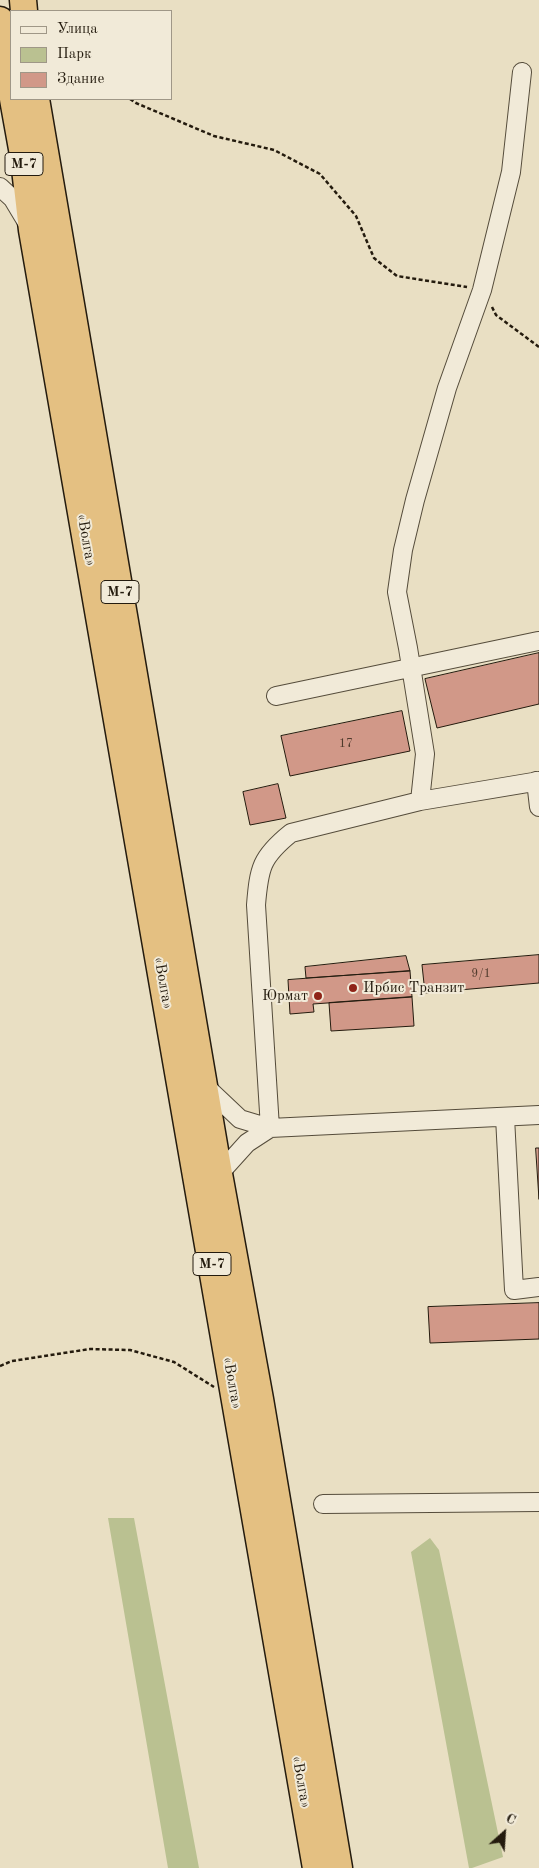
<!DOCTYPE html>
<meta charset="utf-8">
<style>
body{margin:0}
#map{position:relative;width:539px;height:1868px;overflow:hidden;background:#e9dfc3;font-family:"Old Standard TT",serif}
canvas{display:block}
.legend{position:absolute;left:10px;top:10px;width:162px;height:90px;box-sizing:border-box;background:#f1ead8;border:1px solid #9f9787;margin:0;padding:6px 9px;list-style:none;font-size:15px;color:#241b0e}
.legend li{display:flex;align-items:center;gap:10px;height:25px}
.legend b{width:25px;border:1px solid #9f9787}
.north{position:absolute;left:479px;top:1808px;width:50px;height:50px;-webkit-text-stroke:4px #f1ead8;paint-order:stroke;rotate:26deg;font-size:14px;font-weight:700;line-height:20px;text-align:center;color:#241b0e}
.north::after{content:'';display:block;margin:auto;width:18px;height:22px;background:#241b0e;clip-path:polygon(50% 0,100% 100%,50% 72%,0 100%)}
</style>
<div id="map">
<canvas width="539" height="1868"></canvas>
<ul class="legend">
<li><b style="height:6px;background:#f1ead8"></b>Улица</li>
<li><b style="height:14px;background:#bac191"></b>Парк</li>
<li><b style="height:14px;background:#d19888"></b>Здание</li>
</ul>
<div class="north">С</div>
</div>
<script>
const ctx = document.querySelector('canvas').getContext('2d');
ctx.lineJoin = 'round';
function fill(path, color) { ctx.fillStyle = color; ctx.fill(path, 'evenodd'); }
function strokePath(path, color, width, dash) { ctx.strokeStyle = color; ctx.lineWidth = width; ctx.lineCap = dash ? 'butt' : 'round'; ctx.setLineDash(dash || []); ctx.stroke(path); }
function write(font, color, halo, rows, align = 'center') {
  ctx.font = font + ' "Old Standard TT",serif'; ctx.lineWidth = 4; ctx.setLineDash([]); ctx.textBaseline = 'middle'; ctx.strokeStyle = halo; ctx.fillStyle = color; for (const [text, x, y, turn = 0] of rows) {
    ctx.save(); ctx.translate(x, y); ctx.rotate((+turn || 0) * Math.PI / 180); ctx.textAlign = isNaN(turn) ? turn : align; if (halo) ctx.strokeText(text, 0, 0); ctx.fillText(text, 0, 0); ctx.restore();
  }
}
const green = new Path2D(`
 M108,1518h26l65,350h-31z
 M430,1538l9,12 64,307 -31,11h-3l-58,-316z`);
const building = new Path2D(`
 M539,653v51l-102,24 -12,-49z
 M402,711l8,40 -120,25 -9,-40z
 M278,784l8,34 -36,7 -7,-33z
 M539,955v28l-114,10 -3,-28z
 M406,956l4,15 -104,7 -1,-11z
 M410,971l2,26 -99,7 1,8 -24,2 -2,-34z
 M412,997l2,29 -83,5 -2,-28z
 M536,1148h3v51z
 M539,1303v36l-109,4 -2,-36z`);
const path = new Path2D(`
 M130,99l6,4 78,33 60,14 46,24 36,42 18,42 23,18 70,11
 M492,307l4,8 43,32
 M0,1366l12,-5 78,-12 40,1 44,12 40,25`);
const minor = new Path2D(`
 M0,187l13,12 15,25
 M276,696l262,-55
 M536,781l3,26
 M420,801l5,-47 -17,-106 -11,-56 6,-42 12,-50 32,-112 35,-98 13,-53 16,-65 11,-100
 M204,1085l36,34 30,9 269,-13
 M505,1117l9,173 25,-3
 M270,1128l-14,-223c3,-37 5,-48 35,-72l129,-32 119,-20
 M219,1174l28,-31 23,-15
 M323,1504l216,-2`);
const highway = new Path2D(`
 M23,0l1,11
 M0,20l11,71
 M13,99l11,61 8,70 284,1638
 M36,99l183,1075 41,225 79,469`);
const markers = [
 [353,988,5,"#8f2418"],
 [318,996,5,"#8f2418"]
];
const numberNames = [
 ["17",346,744],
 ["9/1",481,974]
];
const shields = [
 [24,164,38],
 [120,592,38],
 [212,1264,38]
];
const shieldNames = [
 ["М-7",24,164],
 ["М-7",120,592],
 ["М-7",212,1264]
];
const streetNames = [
 ["«Волга»",86,540,80],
 ["«Волга»",163,983,80],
 ["«Волга»",232,1383,80],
 ["«Волга»",301,1782,80]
];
const poiNames = [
 ["Ирбис Транзит",363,988],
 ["Юрмат",308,996,"right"]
];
fill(green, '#bac191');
fill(building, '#d19888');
strokePath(building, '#241b0e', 1);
strokePath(minor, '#554c3b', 20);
strokePath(highway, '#241b0e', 29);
strokePath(path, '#241b0e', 2.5, [4, 2.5]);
strokePath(minor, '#f1ead8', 18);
strokePath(highway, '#e4c082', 26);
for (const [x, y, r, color] of markers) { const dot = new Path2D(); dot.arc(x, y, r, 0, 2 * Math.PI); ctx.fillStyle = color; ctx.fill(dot); strokePath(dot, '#f1ead8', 2); }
write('12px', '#4f3a2c', null, numberNames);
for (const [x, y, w] of shields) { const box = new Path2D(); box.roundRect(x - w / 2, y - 11.5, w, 23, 4); ctx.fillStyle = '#f1ead8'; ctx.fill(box); strokePath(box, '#241b0e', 1); }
write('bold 14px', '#241b0e', null, shieldNames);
write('15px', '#241b0e', '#f1ead8', streetNames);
write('15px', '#241b0e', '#f1ead8', poiNames, 'left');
</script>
